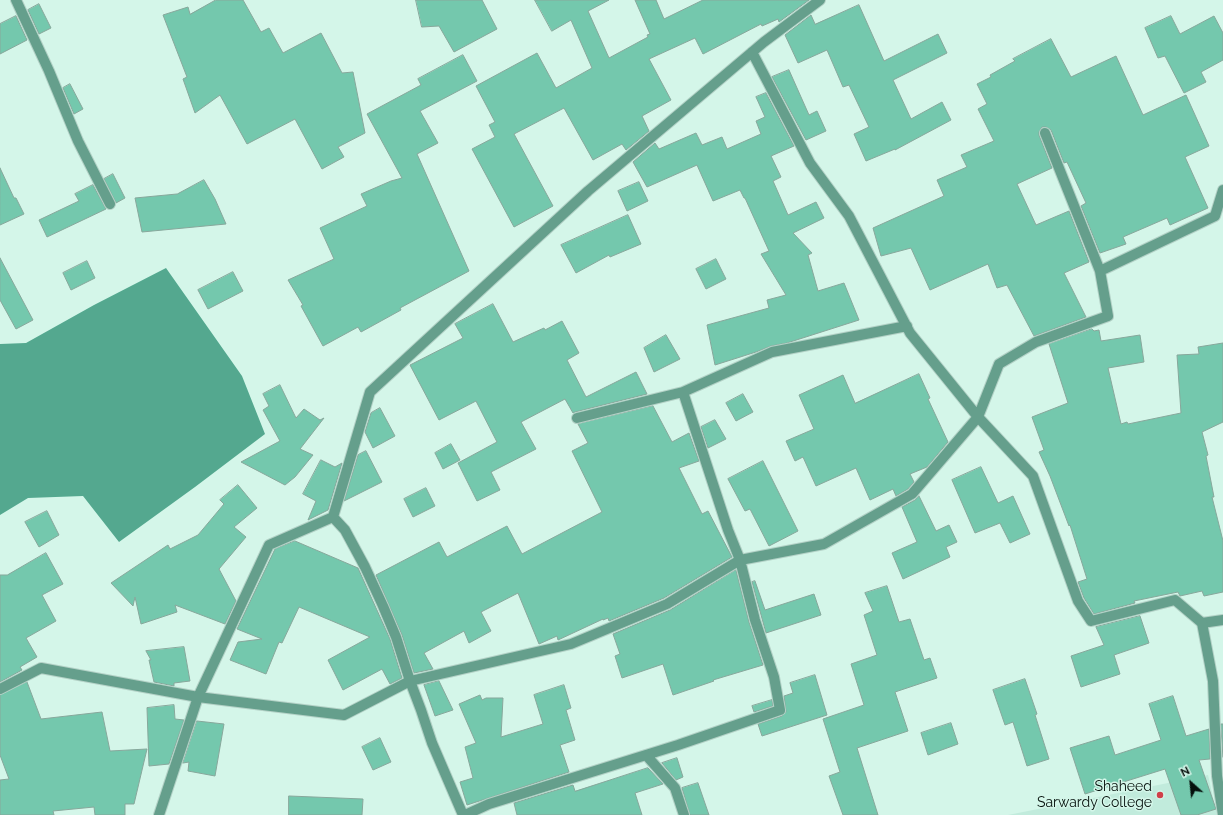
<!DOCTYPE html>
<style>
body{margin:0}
#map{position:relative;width:1223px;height:815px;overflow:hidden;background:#d4f6e9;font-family:Raleway,sans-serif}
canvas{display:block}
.north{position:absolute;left:1171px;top:763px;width:40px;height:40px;-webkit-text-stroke:3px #d4f6e9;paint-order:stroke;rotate:333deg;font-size:11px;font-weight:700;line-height:16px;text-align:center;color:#05100c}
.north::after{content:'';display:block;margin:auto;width:14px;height:18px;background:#05100c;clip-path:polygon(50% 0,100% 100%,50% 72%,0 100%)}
</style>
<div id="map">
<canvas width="1223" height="815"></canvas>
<div class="north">N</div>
</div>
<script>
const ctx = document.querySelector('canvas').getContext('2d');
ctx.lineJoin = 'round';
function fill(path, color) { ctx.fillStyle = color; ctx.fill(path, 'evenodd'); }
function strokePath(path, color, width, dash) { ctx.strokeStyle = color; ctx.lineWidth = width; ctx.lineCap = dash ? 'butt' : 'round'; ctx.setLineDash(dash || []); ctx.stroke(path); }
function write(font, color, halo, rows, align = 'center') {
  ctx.font = font + ' Raleway,sans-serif'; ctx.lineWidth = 3; ctx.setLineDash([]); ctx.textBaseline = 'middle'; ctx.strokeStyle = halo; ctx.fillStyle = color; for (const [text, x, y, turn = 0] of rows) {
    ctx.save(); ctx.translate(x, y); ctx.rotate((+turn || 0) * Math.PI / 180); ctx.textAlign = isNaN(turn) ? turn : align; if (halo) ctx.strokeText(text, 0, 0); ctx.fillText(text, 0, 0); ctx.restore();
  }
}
const built = new Path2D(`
 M1208,775l9,40h-209z`);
const water = new Path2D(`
 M166,268l76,108 23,58 -70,53 -76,55 -36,-46 -55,2 -28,17v-171l26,-1 68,-38z`);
const building = new Path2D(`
 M216,0h27l18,32 8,-4 14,25 38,-20 21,40 11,-1 12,61 -27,14 6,10 -22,12 -27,-50 -48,25 -27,-49 -25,18 -12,-34 4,-2 -24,-62 25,-8 2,7z
 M416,0h66l15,29 -43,23 -15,-26 -17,1z
 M535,0h74l-21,11 21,47 39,-21 -1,-2 3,-1 -15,-34h21l8,19 39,-19h106l-30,22 -1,-3 -16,7 -1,-2 -58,30 -8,-16 -46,21 22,41 -29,16 7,15 -23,19 -4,-6 -29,16 -29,-52 -50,26 39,72 -39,21 -42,-78 23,-12 -6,-12 6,-3 -19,-36 61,-33 19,35 36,-20 -21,-48 -19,11z
 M39,4l12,24 -12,6 -11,-24z
 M859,5l25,56 54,-27 9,19 -54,27 18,39 31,-17 9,18 -56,30v-1l-29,12 -12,-27 15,-7 -20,-42 -6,2 -16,-37 -29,13 -13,-28 26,-20 4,9z
 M16,16l11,24 -27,14v-30z
 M1171,16l9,18 34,-18 9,17v27l-22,12 5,10 -22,11 -19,-37 -7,2 -13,-30z
 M1051,39l20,38 45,-21 27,59 43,-20 23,51 -24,11 23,51 -38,17 -3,-7 -44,19 3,7 -26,9 -19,-47 5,-3 -19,-41 -3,1 -13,-33 -5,-3h-4l-3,5v3l13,33 -35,16 19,41 33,-14 20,51 -25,11 22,44 -52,19 -27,-51 -10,3 -9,-24 -58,26 -19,-42 -30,8 -8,-28 71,-32 -7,-16 30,-13 -6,-12 33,-14 -16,-32 9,-5 -10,-20 14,-7 -1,-2 25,-14 -2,-2z
 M463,55l14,26 -57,30 18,32 -21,11 52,117 -69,37 1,2 -40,22 -3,-5 -35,19 -22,-40 2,-1 -15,-25 46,-21 -14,-31 47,-22 -6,-12 30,-13 11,-3 -35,-64 54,-29 -3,-6z
 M789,70l20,45 8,-4 9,20 -20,9 -34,-63z
 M70,84l13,25 -9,5 -11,-26z
 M766,93l28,53 -23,10 10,21 -8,4 15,34 28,-13 8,16 -31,15 19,20 -4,2 10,36 26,-8 15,37 -72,23 -16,3 -15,6 -41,13 -8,-40 62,-17 -2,-8 19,-5 -25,-41 8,-3 -24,-53h-1l-4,-8 -27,11 -16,-36 -50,22 -14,-25 22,-19 4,6 37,-16 6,12 20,-8 5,12 34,-15 -5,-13 9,-4 -9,-20z
 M0,168l14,30h2l8,16 -24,11z
 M113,174l12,24 -9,5 -12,-24z
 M204,180l11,19 11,25 -84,8 -7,-34 42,-4z
 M639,182l9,19 -21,10 -9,-20z
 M93,185l13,24 -59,28 -8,-17 40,-19 -4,-7z
 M628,215l13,29 -31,13 -1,-2 -33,18 -15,-28z
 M0,258l33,62 -17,9 -16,-29z
 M716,259l10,20 -20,10 -10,-20z
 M87,261l8,17 -24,12 -8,-17z
 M233,272l10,19 -35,18 -10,-19z
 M493,304l20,38 31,-14 1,2 17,-9 17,32 -12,7 19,37 50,-25 11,22 -72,18 -2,1 -8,-14 -44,23 15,27 -45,23 9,18 -23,11 -19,-38 39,-21 -21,-41 -37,19 -29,-55 53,-27 -8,-14z
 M1092,329l2,2 5,-1 2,11 39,-6 4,27 -36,6 13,56 6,-2 1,2 53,-11 -4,-58 22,-1 -1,-7 25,-4v79l-21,10 6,23 -2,1 8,41h-2l11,44v51l-19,4 -2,-5 -22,5 -2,-4 -44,9 1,2 -41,11 -10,-16 -6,-16 9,-3 -17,-54 -1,1 -19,-50 -11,-24 5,-2 -12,-33 36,-14 -19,-59z
 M666,335l14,24 -26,13 -10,-24z
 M919,374l11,24 -2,1 20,43 -21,25 -17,7 4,8 -6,7 -12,7 -3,-7 -23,11 -14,-32 -40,18 -13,-29 -8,4 -9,-20 28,-12 -15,-34 44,-20 12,28z
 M280,385l16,33 8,-9 16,11 4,-2 -24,31 13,6 -18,22 -10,8 -44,-23 39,-21 -17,-31 6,-4 -6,-12z
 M743,394l10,18 -17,9 -10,-18z
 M653,406l19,36 17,-9 10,28 -20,7 23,46 6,-3 24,46 -68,41 -55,23 -1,-3 -5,2v-1l-45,21 -1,-4 -18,8 -21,-51 -37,19 10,19 -22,12 -5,-12 -40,22 9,16 -19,4 -12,-38 -26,-60 63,-33 8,15 60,-31 15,28 80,-42 -30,-61 16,-8 -10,-19z
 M380,408l15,28 -22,12 -8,-16 6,-19z
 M715,420l11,19 -18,9 -7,-21z
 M451,444l9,16 -17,9 -8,-16z
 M366,451l16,31 -38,19 14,-46z
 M321,460l14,7 7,-4 -14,47 -20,10 8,-19 -13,-7z
 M763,461l35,70 -29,15 -19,-37 -5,2 -17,-32z
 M981,467l17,36 15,-7 17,38 -20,9 -10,-20 -25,10 -23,-53z
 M238,485l19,23 -23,19 12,10 -27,32 17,32 -11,23 -50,-19 2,7 -36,12 -6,-27 -2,9 -22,-23 57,-38 2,4 28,-14 26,-31 -4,-4z
 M426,488l9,18 -22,11 -9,-18z
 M919,496l17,35 13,-6 8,17 -11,5 4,10 -47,22 -11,-26 25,-11 -15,-35 13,-7z
 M47,511l12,24 -20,12 -14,-25z
 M295,541l63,27 32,71 12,39 -12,6 -8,-15 -39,21 -15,-30 42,-23 -71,-30 -17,36 -3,-1 -13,32 -36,-14 8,-18 24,-3 -25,-10 38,-80z
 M46,553l17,31 -21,11 14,26 -30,17 11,19 -17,10 2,3 -22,12v-107h7z
 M736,570l13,52 14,43 -50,15 1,1 -41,14 -10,-31 -41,14 -7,-22 5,-2 -7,-20 57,-24z
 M755,581l10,29 49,-16 7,21 -55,18 -14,-51z
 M887,586l12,36 11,-3 14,41 6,-2 7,20 -42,14 13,39 -51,17 21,67h-35l-14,-39 11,-4 -17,-53 41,-14 -13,-41 26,-9 -13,-40 9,-4 -8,-18z
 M1140,616l9,27 -35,12 6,19 -39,13 -10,-31 33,-11 -8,-18z
 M184,647l6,34 -16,2v3l-20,-4 -5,-22h2l-5,-9z
 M815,675l12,40 -65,21 -4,-12 24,-8 4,-4 -2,-16 9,-3 -3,-10z
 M1025,679l12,35 -2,1 14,44 -22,7 -14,-44 -8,3 -12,-35z
 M439,681l14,29 -18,6 -11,-31z
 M27,682l14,37 61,-7 8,39 37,-2 -13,55h-9v11h-30l-1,-8 -41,4 1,4h-54v-35l9,-1 -9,-24v-60z
 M564,685l7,23 -5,2 9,30 -15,5 9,27 -102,33 -7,-23 13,-4 -8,-31 11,-4 -17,-39 21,-9 2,5 4,-2h17l-2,39 42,-13 -9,-29z
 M1173,696l13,40 23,-7 1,30 -11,1 17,49 -19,6h-16l-16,-46 -80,25 -15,-46 39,-12 6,19 46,-15 -12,-36z
 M772,700l1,6 -19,6 -2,-6z
 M174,705l1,14 9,1 -15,44 -20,2 -2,-58z
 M197,721l27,3 -9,52 -27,-5 1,-9 -6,1z
 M951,723l7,21 -30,11 -7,-22z
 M1221,724h2v33z
 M380,738l11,24 -18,8 -11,-23z
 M677,758l6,19 -7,3 -14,-17z
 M648,768l15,16 -28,9 7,22h-125l-3,-12 59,-18 2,6z
 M698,783l11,32h-19l-8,-27z
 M289,796l74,3 -1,16h-73z`);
const service = new Path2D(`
 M1202,623l21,-3`);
const minor = new Path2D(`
 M16,0l33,71 29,70 32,63
 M752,52l58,111 39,53 61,117 68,84 55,59 45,125 13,20 84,-21 27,23 11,58 4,95 6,39
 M1045,133l55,138
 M577,418l106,-26 89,-40 135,-26
 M333,517l12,13 20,37 18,39 13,31 14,44 11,29 11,33 31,72
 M0,689l41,-21 157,29 146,18 66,-34 161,-37 96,-40 73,-44 84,-16 88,-50 66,-77 21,-53 37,-22 72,-26 -8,-45 115,-55 8,-26
 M646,755l29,33 9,27
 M159,815l39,-118 71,-152 64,-28 37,-125 218,-201 176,-149 56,-42
 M465,815l24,-11 189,-59 102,-35 -6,-33 -19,-57 -15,-60 -12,-30 -45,-138`);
const markers = [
 [1160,795,4,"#d04049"]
];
const poiNames = [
 ["Shaheed",1152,787],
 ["Sarwardy College",1152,803]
];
fill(built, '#c1ebdc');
fill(water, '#54a88f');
fill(building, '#74c8ad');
strokePath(building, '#87a79b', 1);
strokePath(service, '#b3d1c6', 12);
strokePath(minor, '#b3d1c6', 12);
strokePath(service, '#659f8c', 10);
strokePath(minor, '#659f8c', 10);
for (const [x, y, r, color] of markers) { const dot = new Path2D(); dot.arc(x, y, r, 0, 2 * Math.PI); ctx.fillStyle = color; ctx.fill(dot); strokePath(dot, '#d4f6e9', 1.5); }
write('14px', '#05100c', '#d4f6e9', poiNames, 'right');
</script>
